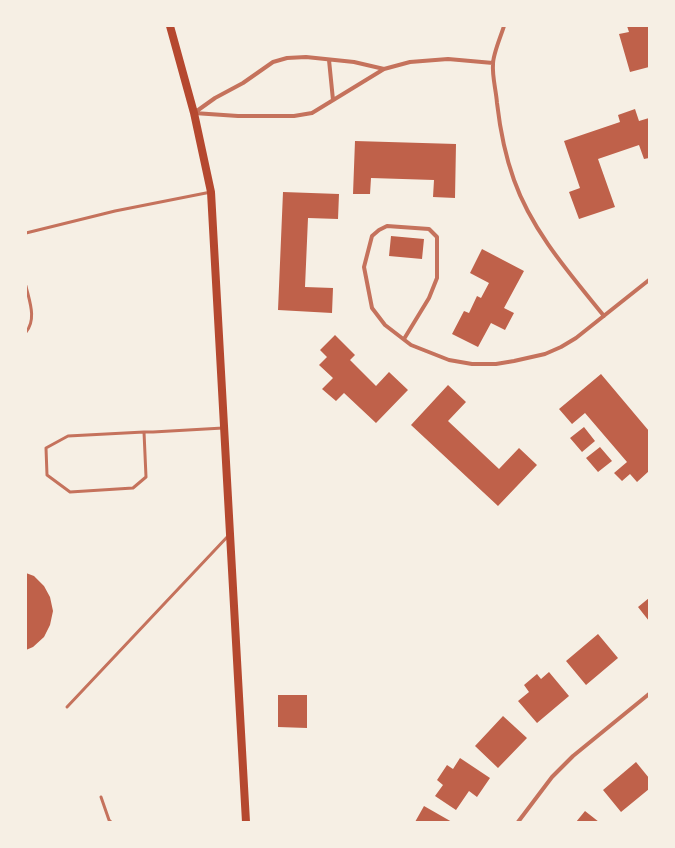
<!DOCTYPE html>
<style>
body{margin:0}
#map{position:relative;width:675px;height:848px;overflow:hidden;background:#f6efe4;font-family:"Source Sans 3",sans-serif}
canvas{display:block}
.frame{position:absolute;inset:0;border:27px solid #f6efe4;pointer-events:none}
</style>
<div id="map">
<canvas width="675" height="848"></canvas>
<div class="frame"></div>
</div>
<script>
const ctx = document.querySelector('canvas').getContext('2d');
ctx.lineJoin = 'round';
function fill(path, color) { ctx.fillStyle = color; ctx.fill(path, 'evenodd'); }
function strokePath(path, color, width, dash) { ctx.strokeStyle = color; ctx.lineWidth = width; ctx.lineCap = dash ? 'butt' : 'round'; ctx.setLineDash(dash || []); ctx.stroke(path); }
const building = new Path2D(`
 M627,26h22v41l-19,5 -11,-38 10,-2z
 M635,109l4,12 10,-3v40l-5,1 -5,-14 -41,14 17,48 -36,12 -10,-27 11,-4 -16,-47 56,-19 -2,-7z
 M355,141l101,3 -1,54 -22,-1 1,-17 -63,-2 -1,16h-17z
 M283,192l56,2 -1,25 -30,-1 -3,69 28,1 -1,25 -54,-3z
 M391,236l33,3 -2,20 -33,-3z
 M482,249l42,22 -20,37 10,5 -9,17 -14,-7 -13,24 -26,-13 12,-23 5,2 8,-17 4,2 8,-15 -19,-10z
 M335,335l20,20 -5,5 26,26 13,-14 19,18 -32,33 -32,-30 -8,8 -14,-12 11,-11 -14,-13 8,-8 -7,-7z
 M601,374l48,57v40l-12,11 -7,-8 -8,7 -8,-8 13,-11 -42,-49 -13,11 -13,-15z
 M448,385l18,17 -18,19 51,48 20,-21 18,17 -39,41 -87,-81z
 M584,427l11,14 -13,11 -12,-14z
 M600,447l12,14 -14,11 -12,-14z
 M26,573l8,3 10,10 6,11 3,14 -3,14 -6,12 -11,10 -7,3z
 M649,598v23l-11,-14z
 M598,634l20,24 -32,27 -20,-24z
 M549,672l20,24 -32,27 -19,-22 11,-9 -5,-7 13,-11 4,5z
 M278,695h29v33l-29,-1z
 M503,716l24,22 -29,30 -23,-22z
 M460,758l30,20 -13,19 -8,-6 -13,19 -21,-14 8,-11 -6,-5 10,-15 6,4z
 M636,762l13,16v11l-28,23 -18,-22z
 M424,806l28,16h-37z
 M585,811l14,11h-23z`);
const service = new Path2D(`
 M26,233l89,-22 96,-19
 M26,286c3,14 11,33 0,46
 M144,432l2,45 -13,11 -63,4 -23,-17 -1,-27 22,-12 76,-4h9l70,-4
 M67,707l162,-172
 M101,797l8,23 2,2`);
const minor = new Path2D(`
 M504,26c-3,10 -11,28 -11,38 -1,12 3,26 4,39 3,26 8,52 17,77 18,51 56,94 90,136
 M329,60l4,40
 M194,113l44,3h56l18,-3 72,-44 26,-7 38,-3 45,4
 M194,113l21,-15 28,-15 30,-21 14,-4 19,-1 48,5 30,7
 M404,339l25,-41 8,-20v-41l-8,-8 -42,-3 -8,4 -7,6 -8,31 8,41 13,17 26,20 38,15 23,4h24l18,-3 31,-7 16,-7 15,-9 73,-58
 M518,822l34,-45 21,-21 76,-62`);
const secondary = new Path2D(`
 M170,26l24,87 17,79 35,630`);
fill(building, '#bf614a');
strokePath(service, '#c5725c', 3);
strokePath(minor, '#c5725c', 4);
strokePath(secondary, '#b5482f', 8);
</script>
